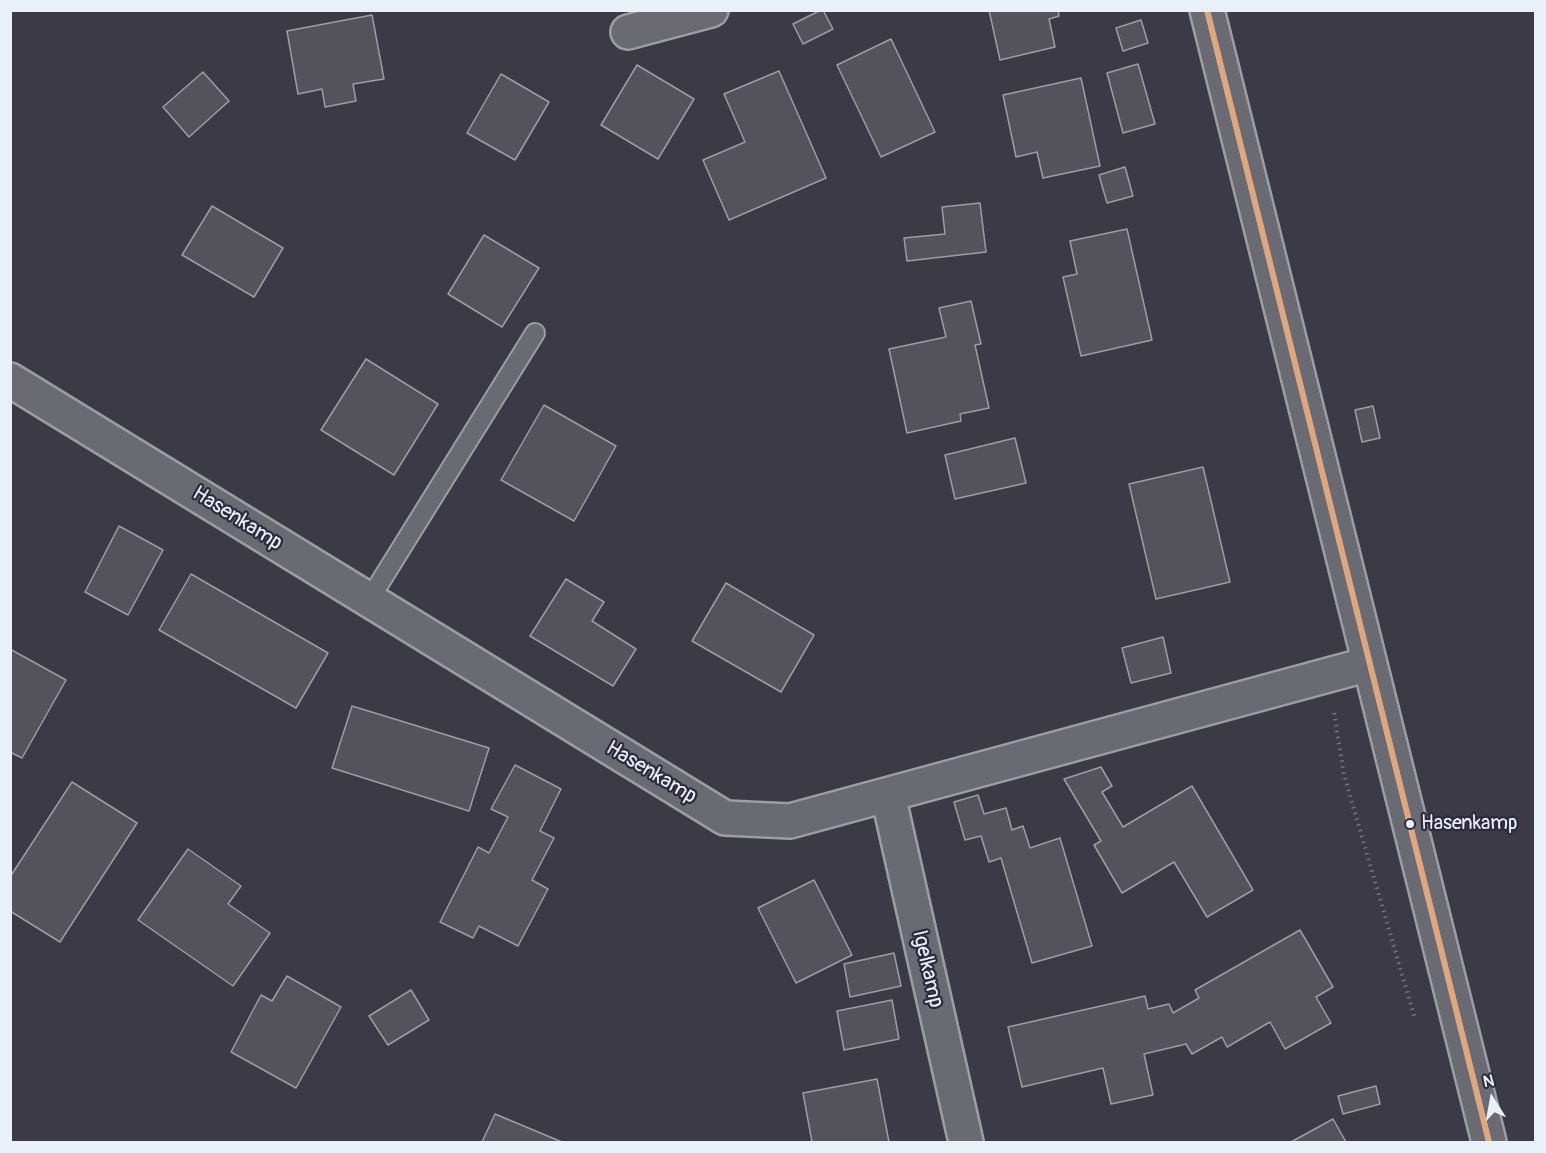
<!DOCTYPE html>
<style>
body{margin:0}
#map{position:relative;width:1546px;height:1153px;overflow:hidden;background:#3c3a44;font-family:Pangolin,sans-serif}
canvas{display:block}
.frame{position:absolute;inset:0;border:12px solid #e8f1f8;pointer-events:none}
.north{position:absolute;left:1462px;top:1069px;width:60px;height:60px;-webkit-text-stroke:4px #2f2a3d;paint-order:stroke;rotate:349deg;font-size:16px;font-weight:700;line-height:24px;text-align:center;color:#e8f1f8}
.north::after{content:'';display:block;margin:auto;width:21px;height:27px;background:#e8f1f8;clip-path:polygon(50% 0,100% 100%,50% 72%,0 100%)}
</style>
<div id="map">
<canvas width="1546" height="1153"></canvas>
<div class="frame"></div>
<div class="north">N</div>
</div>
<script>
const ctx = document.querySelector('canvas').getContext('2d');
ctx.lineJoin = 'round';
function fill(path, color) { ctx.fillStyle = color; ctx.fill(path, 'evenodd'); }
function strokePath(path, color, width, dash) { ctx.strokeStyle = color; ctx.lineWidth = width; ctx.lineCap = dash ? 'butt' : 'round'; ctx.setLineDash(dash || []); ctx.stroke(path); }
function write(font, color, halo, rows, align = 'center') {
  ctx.font = font + ' Pangolin,sans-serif'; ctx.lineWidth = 4.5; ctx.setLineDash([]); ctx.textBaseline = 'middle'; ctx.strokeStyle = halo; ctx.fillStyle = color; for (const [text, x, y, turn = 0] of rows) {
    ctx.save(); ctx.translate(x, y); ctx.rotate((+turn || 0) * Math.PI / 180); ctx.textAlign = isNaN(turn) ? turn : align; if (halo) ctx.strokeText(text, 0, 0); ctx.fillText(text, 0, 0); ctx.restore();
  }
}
const building = new Path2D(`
 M821,10h2l10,19 -30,15 -10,-20z
 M989,10h69l1,6 -10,3 6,28 -55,13z
 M372,15l12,64 -31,5 3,17 -31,6 -3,-18 -24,5 -11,-63z
 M1141,20l7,23 -25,8 -7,-23z
 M891,39l44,93 -54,25 -44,-92z
 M1138,64l17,60 -32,9 -16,-60z
 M637,65l57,34 -36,60 -57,-34z
 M779,71l47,107 -97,42 -26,-60 42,-18 -21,-48z
 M203,72l26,29 -40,36 -26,-30z
 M501,74l48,28 -34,58 -48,-27z
 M1081,78l19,88 -57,12 -6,-26 -21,5 -13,-62z
 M1125,167l8,29 -26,7 -8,-28z
 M980,203l6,49 -79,9 -3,-23 41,-4 -3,-27z
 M212,206l71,42 -29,49 -72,-42z
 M1127,229l25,111 -71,16 -18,-79 14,-3 -7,-33z
 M484,235l55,33 -37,59 -54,-33z
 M971,301l10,43 -6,1 14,63 -29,6 1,7 -54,12 -18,-84 57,-12 -7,-29z
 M366,359l72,45 -44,71 -73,-45z
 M544,405l72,41 -42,75 -73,-41z
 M1373,406l7,32 -18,4 -7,-32z
 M1015,438l11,45 -71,16 -10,-44z
 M1203,467l27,115 -74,17 -27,-115z
 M119,526l44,24 -35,65 -43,-23z
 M191,574l137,79 -32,55 -137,-78z
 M566,579l38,23 -12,19 44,28 -23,37 -83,-50z
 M726,583l88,52 -33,57 -89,-51z
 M1163,637l8,36 -40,10 -9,-35z
 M10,649l56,31 -44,78 -12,-6z
 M352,706l137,42 -20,63 -137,-43z
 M515,765l46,24 -21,42 14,7 -22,42 16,9 -30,57 -39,-20 -6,12 -33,-16 38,-75 11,6 19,-36 -17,-8z
 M1101,767l11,19 -10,6 21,35 69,-41 61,104 -46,27 -33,-55 -52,31 -28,-48 7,-4 -37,-62z
 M72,782l65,41 -77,119 -50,-31v-34z
 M978,795l6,19 22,-6 6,22 11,-4 7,22 30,-10 32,108 -60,17 -31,-105 -12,4 -8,-26 -16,4 -11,-38z
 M188,849l53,37 -13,18 42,29 -37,53 -95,-66z
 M814,880l38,75 -56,28 -38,-75z
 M1300,930l33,57 -17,10 15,26 -46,26 -15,-27 -43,25 -5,-10 -30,17 -6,-10 -42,10 9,41 -42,9 -8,-36 -81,19 -14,-60 137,-31 3,13 21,-5 4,9 26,-15 -4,-8z
 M894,953l7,33 -51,11 -6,-33z
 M287,976l54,31 -45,81 -65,-36 30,-57 11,6z
 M411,990l18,30 -41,25 -19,-29z
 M892,1000l7,39 -55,11 -7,-39z
 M877,1079l12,63h-77l-9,-49z
 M1376,1086l4,18 -37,10 -5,-18z
 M495,1114l67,28h-80z
 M1333,1119l13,23h-55z`);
const path = new Path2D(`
 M1334,713l10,62 71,244`);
const service = new Path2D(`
 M369,600l166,-267`);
const minor = new Path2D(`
 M628,32l83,-22
 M10,380l715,438 65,3 579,-157
 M888,795l78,347`);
const secondary = new Path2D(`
 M1207,10l282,1132`);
const bus1 = new Path2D(`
 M1207,10l282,1132`);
const markers = [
 [1410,824,5,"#e8f1f8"]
];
const busNames = [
 ["Hasenkamp",1421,824]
];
const streetNames = [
 ["Hasenkamp",237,519,32],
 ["Hasenkamp",651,773,31],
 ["Igelkamp",927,969,77]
];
fill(building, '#54525a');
strokePath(building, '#9d9ea4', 1.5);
strokePath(service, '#9d9ea4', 22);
strokePath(minor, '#9d9ea4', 38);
strokePath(secondary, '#9d9ea4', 38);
strokePath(path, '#74747a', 4, [1.5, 4.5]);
strokePath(service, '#6a6b72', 18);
strokePath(minor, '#6a6b72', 33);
strokePath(secondary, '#6a6b72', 33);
strokePath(bus1, '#dfa77e', 6);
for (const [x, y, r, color] of markers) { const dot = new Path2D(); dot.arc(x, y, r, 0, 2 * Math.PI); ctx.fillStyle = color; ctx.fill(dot); strokePath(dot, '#2f2a3d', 2); }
write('20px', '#e8f1f8', '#2f2a3d', busNames, 'left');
write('21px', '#e8f1f8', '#2f2a3d', streetNames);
</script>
